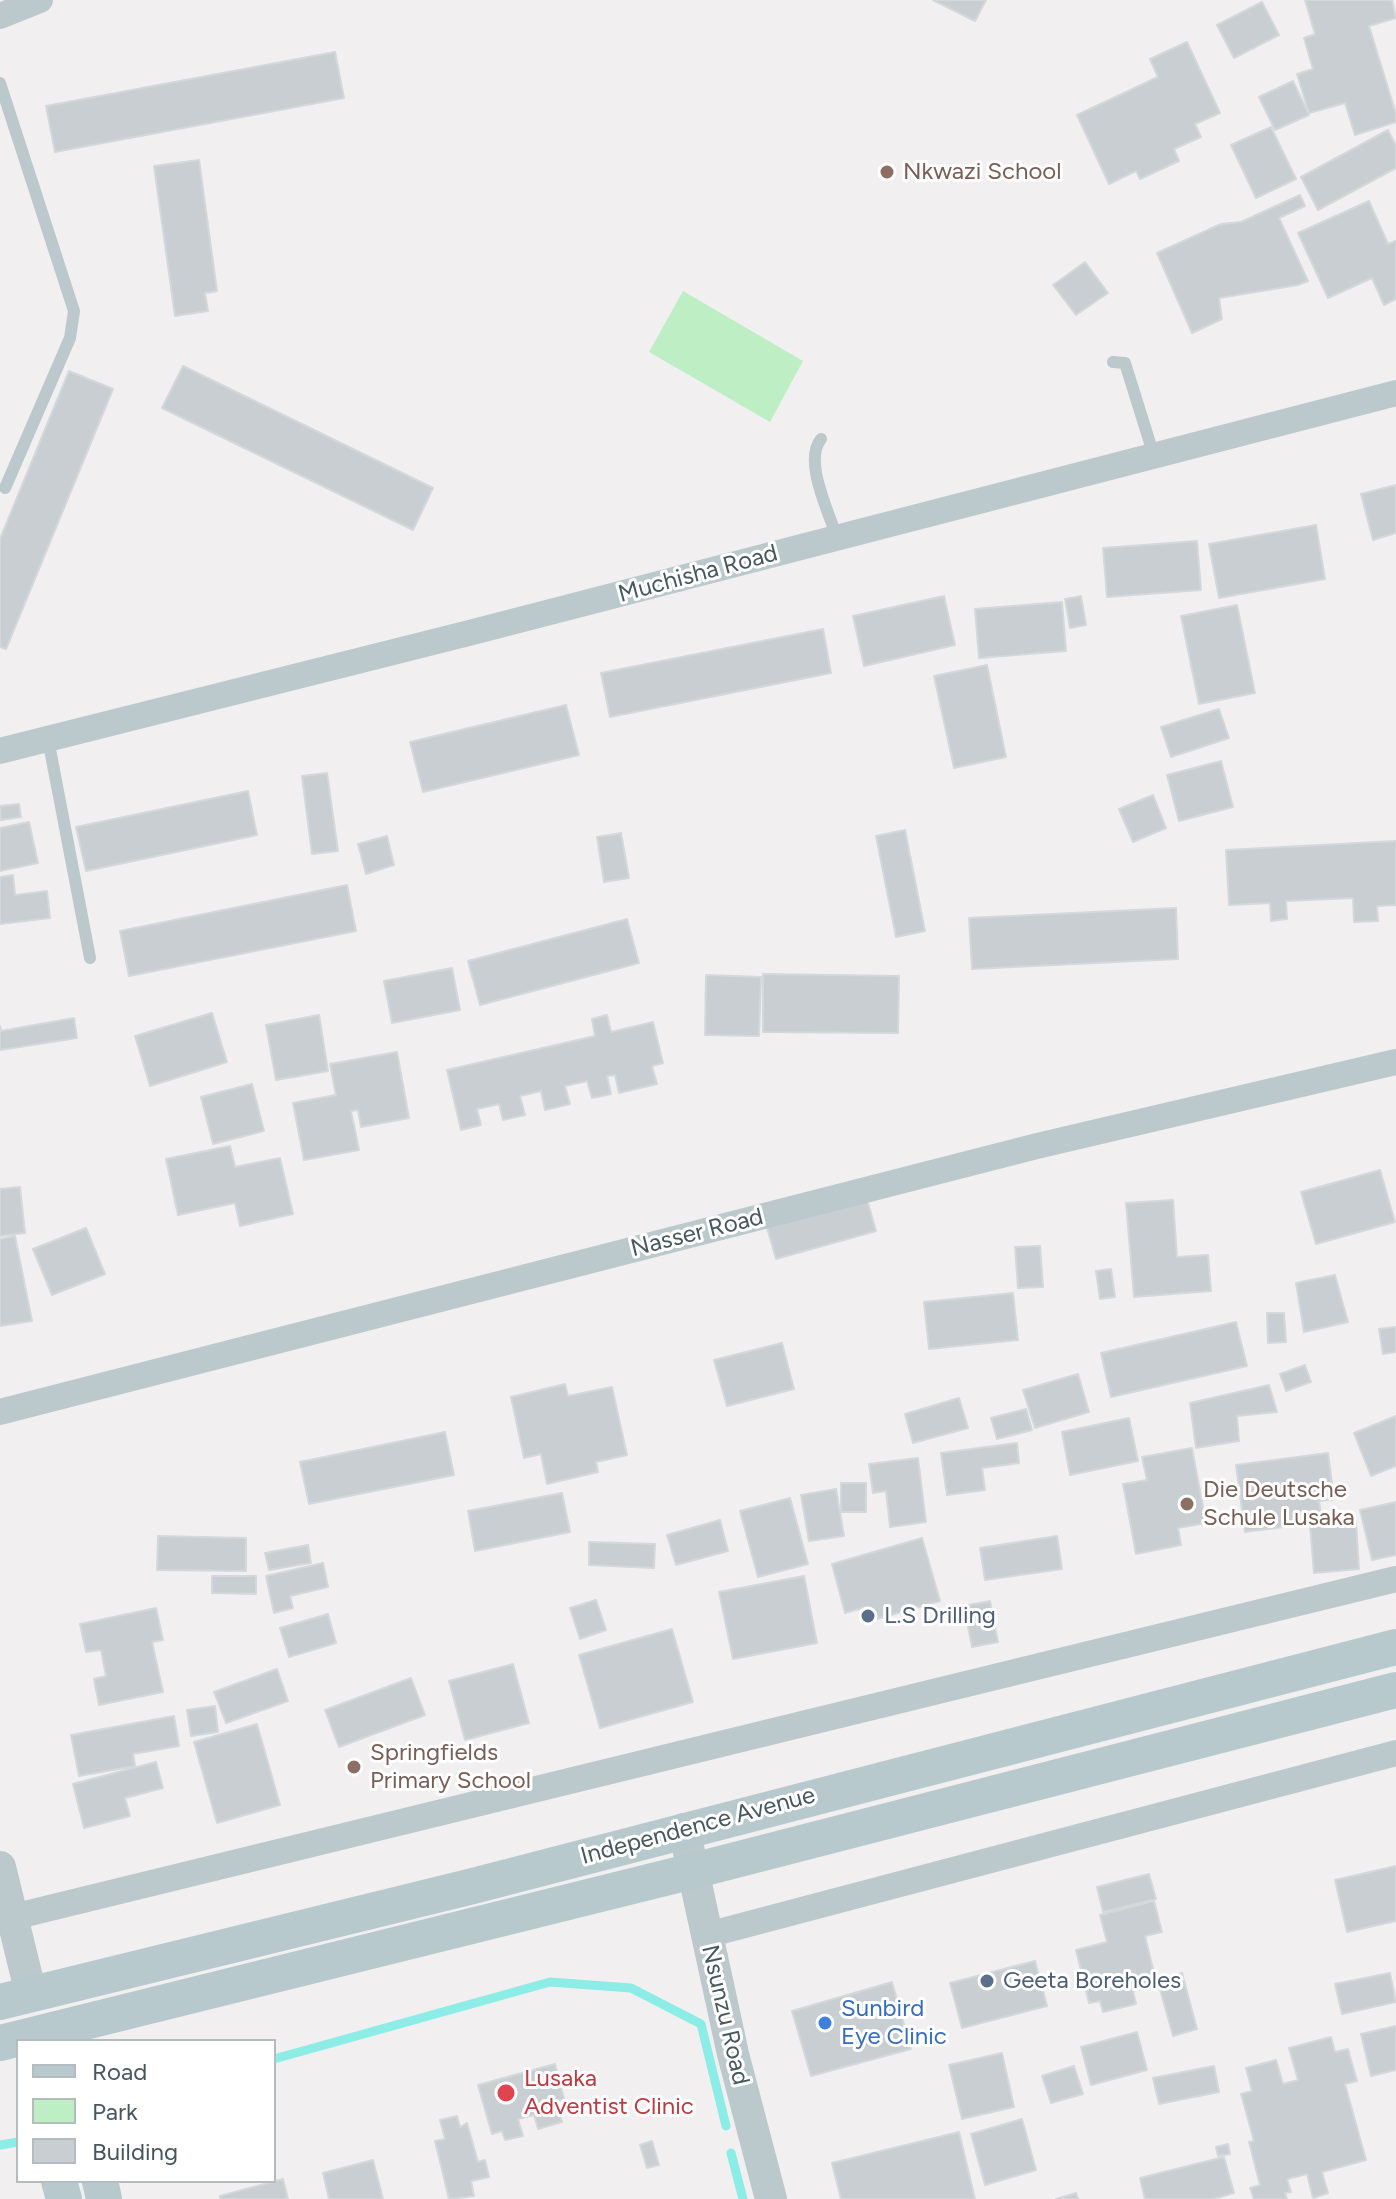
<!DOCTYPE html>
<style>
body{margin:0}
#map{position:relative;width:1396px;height:2199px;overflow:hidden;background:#f2eff0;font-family:Figtree,sans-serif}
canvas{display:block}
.legend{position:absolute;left:16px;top:2039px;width:260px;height:144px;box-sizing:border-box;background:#fff;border:2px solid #b5bcbe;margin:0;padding:10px 14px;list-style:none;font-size:24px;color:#47585d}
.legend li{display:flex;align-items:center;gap:16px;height:40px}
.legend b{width:40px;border:2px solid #b5bcbe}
</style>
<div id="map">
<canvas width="1396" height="2199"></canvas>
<ul class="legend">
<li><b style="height:10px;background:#b8c9ce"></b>Road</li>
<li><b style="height:22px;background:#beefc4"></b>Park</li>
<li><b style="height:22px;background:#c9ced2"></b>Building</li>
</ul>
</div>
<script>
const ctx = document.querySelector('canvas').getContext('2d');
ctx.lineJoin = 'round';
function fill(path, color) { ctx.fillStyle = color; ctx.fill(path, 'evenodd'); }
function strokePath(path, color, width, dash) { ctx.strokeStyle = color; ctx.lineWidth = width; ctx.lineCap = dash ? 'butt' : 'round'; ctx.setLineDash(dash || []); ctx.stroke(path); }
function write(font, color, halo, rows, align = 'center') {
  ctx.font = font + ' Figtree,sans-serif'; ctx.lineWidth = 6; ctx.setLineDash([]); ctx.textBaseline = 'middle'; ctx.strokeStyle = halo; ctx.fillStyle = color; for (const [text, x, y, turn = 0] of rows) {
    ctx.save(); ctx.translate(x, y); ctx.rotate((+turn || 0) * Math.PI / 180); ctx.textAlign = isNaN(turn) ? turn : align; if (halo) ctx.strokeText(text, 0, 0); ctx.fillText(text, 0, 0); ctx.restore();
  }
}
const green = new Path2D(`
 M683,291l120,70 -33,61 -121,-70z`);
const stream = new Path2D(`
 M274,2059l276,-77 81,6 70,36 25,102
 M0,2145l18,-3
 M731,2153l12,46`);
const building = new Path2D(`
 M933,0h53l-11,21z
 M1305,0h87l4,18 -27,8 27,88v8l-41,13 -10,-32 -36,10 -12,-39 16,-5 -9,-31 11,-4z
 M1262,2l17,33 -45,23 -17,-33z
 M1187,42l33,71 -25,11 6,13 -27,12 5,12 -39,18 -4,-8 -27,13 -32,-69 81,-38 -8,-18z
 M335,52l9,46 -289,54 -9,-46z
 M1293,81l16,34 -34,15 -16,-33z
 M1271,127l25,52 -40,19 -25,-53z
 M1388,130l8,16v22l-78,42 -17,-33z
 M199,160l18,131 -12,2 3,18 -33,5 -21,-150z
 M1300,195l5,11 -26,12 29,63 -10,4 -79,13 3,21 -30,14 -35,-80 64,-29 20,-2z
 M1369,201l19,43 8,-3v58l-12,6 -12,-27 -44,20 -30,-65z
 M1085,262l23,31 -32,22 -23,-30z
 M183,366l250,122 -20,42 -251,-122z
 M69,371l44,18 -107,260 -6,-2v-108z
 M1396,485v48l-23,7 -12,-46z
 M1316,525l9,54 -106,19 -10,-54z
 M1197,541l4,49 -94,7 -4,-49z
 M944,596l11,49 -91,21 -11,-50z
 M1081,596l5,29 -16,3 -5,-29z
 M1062,602l4,49 -87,7 -4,-49z
 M1237,605l18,88 -56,11 -18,-88z
 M823,629l8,44 -221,44 -9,-44z
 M987,665l19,92 -52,11 -20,-92z
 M566,705l13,50 -156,37 -13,-50z
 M1219,709l10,29 -58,19 -10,-30z
 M1221,761l12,46 -54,14 -12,-46z
 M327,773l11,78 -26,3 -10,-78z
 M248,791l9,44 -171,36 -10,-44z
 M1153,795l13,33 -33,14 -14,-33z
 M19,804l2,13 -20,3 -1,-14z
 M29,822l9,41 -38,8v-43z
 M905,830l20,101 -29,6 -20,-101z
 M621,833l8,45 -25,4 -7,-45z
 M387,836l7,29 -28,9 -8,-30z
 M1396,841v64l-19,1 1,15 -24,1 -1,-24 -67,3 1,18 -16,2 -1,-18 -41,2 -3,-55z
 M13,875l2,20 32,-4 3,27 -50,6v-47z
 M347,885l9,46 -227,45 -9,-45z
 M1176,908l2,51 -206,10 -3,-51z
 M627,919l12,44 -159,42 -12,-44z
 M452,968l8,42 -68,13 -8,-42z
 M763,974l136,2 -1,57 -135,-1z
 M706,975l55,2 -2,59 -54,-1z
 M212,1013l15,49 -77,24 -15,-50z
 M319,1015l9,56 -52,9 -10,-55z
 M607,1015l4,17 42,-10 10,41 -11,3 5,18 -38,9 -4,-18 -8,1 4,18 -19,4 -5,-17 -22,5 5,18 -25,6 -4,-19 -21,5 5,19 -22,5 -4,-16 -22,5 4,16 -20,5 -14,-60 148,-34 -3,-17z
 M74,1018l3,20 -77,12v-24l1,5z
 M397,1052l12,66 -48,9 -3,-17 -7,1 8,39 -55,10 -11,-57 43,-8 -6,-31z
 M252,1084l12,47 -51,13 -12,-47z
 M230,1146l5,21 45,-9 13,56 -53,12 -5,-23 -57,12 -12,-56z
 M1380,1170l15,52 -79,22 -15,-52z
 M20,1187l5,46 -25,3v-47z
 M866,1196l10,35 -100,28 -10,-35z
 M1173,1200l4,57 31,-2 3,36 -77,6 -8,-94z
 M86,1228l19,46 -53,21 -19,-46z
 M15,1236l17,85 -32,5v-87z
 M1040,1246l3,41 -25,1 -3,-41z
 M1111,1269l4,28 -15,2 -4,-28z
 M1335,1275l13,47 -44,10 -8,-49z
 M1013,1293l5,47 -89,9 -5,-47z
 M1267,1313h17l2,29 -18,1z
 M1236,1322l11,44 -136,31 -10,-44z
 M1396,1327v25l-13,2 -4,-25z
 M782,1343l12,46 -67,17 -13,-46z
 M1305,1365l6,17 -25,9 -6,-17z
 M1078,1374l11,38 -54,16 -12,-38z
 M565,1384l3,12 44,-9 15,68 -31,7 2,10 -51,12 -6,-30 -17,4 -13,-61z
 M1269,1385l8,27 -40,4 2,25 -43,7 -6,-45z
 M959,1398l9,30 -55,15 -8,-29z
 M1026,1409l6,21 -35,9 -6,-21z
 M1396,1416v50l-25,10 -17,-43z
 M1129,1418l9,43 -68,14 -8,-43z
 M445,1432l9,43 -145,29 -9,-42z
 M1017,1443l2,20 -37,5 3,22 -38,5 -6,-42z
 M1192,1448l14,75 -28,5 3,17 -45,9 -13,-70 24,-4 -5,-23z
 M1328,1453l6,46 -15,2 3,21 -77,10 -9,-67z
 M918,1458l8,64 -36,5 -4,-36 -13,2 -4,-29z
 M841,1483h25v29h-25z
 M836,1489l8,47 -35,5 -8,-46z
 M562,1493l8,39 -95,19 -7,-40z
 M790,1498l18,66 -50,13 -18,-66z
 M1396,1502v53l-24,5 -12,-50z
 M720,1520l8,31 -52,14 -9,-30z
 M1356,1521l3,48 -45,4 -4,-48z
 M158,1536l88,2v33l-89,-1z
 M1057,1536l5,33 -77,11 -5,-32z
 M922,1538l18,63 -70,20 -4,-14 -21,6 -13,-49z
 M589,1542l66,2 -1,24 -65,-3z
 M308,1545l3,18 -42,7 -4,-17z
 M323,1563l5,24 -38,9 3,12 -19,5 -8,-37z
 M212,1576h44v18l-44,-1z
 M804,1576l13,67 -84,16 -14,-67z
 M596,1600l10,30 -26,9 -10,-31z
 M990,1601l8,41 -26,5 -8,-41z
 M156,1608l7,32 -11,2 11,50 -64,13 -5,-26 12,-3 -5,-26 -15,2 -6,-28z
 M328,1614l8,29 -47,14 -9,-29z
 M672,1629l21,73 -93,26 -21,-73z
 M513,1664l16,59 -64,17 -16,-59z
 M277,1669l11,32 -62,22 -12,-31z
 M411,1678l14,37 -86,32 -14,-37z
 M215,1706l3,26 -27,4 -4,-26z
 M174,1716l5,30 -46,8 2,12 -56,10 -8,-41z
 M257,1724l23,81 -63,18 -23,-81z
 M156,1762l7,26 -38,10 5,18 -46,12 -11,-44z
 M1396,1866v55l-49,11 -12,-52z
 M1149,1874l7,25 -53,13 -6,-25z
 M1154,1901l8,31 -17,4 12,49 -24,6 3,13 -33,8 -3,-11 -11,2 -13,-53 31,-8 -7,-27z
 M1035,1961l12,45 -85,22 -12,-45z
 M1182,1973l15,56 -24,7 -13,-47 6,-1 -3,-10z
 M1390,1973l6,29 -54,12 -7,-30z
 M892,1982l19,67 -100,27 -19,-65z
 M1396,2026v44l-25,6 -10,-42z
 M1137,2032l10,38 -56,15 -10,-38z
 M1331,2037l4,15 13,-3 9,32 -12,3 21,76 -44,12 6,21 -15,5 -6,-24 -20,5 4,13 -6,1 2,6h-33l-4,-11 10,-3 -11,-43 5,-1 -13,-47 11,-3 -6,-23 30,-8 7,24 15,-4 -9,-32z
 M1002,2053l12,54 -52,12 -13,-54z
 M555,2064l9,35 -8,2 6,21 -24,7 -4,-14 -16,4 5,17 -18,4 -3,-9 -10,3 -14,-49z
 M1074,2066l9,28 -32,9 -9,-27z
 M1214,2066l5,26 -60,12 -6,-26z
 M457,2116l3,11 7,-4 11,39 7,-2 4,17 -18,4 3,15 -25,3 -14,-58 10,-2 -5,-19z
 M1022,2119l14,51 -51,15 -14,-51z
 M959,2132l16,67h-134l-9,-36z
 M652,2141l7,24 -12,3 -7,-23z
 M1228,2144l2,10 -12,2 -2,-9z
 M1224,2157l10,36 -21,6h-68l-5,-21z
 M373,2160l10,39h-54l-6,-26z
 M283,2179l5,20h-68v-3z
 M1076,2193l2,6h-22z`);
const service = new Path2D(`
 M0,83l74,228 -4,27 -65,150
 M1113,362l12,1 29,93
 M821,439c-18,22 8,73 16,99
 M48,739l42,219`);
const minor = new Path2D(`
 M0,16l40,-16
 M0,751l469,-118 927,-240
 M0,1412l1037,-266 359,-84
 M13,1917l1383,-338
 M707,1935l689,-182`);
const tertiary = new Path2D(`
 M684,1829l49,225 38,145
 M0,1867l31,127`);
const secondary = new Path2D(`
 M0,2002l473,-116 923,-239
 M0,2043l693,-172 703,-181
 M59,2181l5,18
 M100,2181l4,18`);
const markers = [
 [887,172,8,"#8d6e63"],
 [1187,1504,8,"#8d6e63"],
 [868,1616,8,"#5c6f8a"],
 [354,1767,8,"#8d6e63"],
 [987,1981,8,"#5c6f8a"],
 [825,2023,8,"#3f7fe0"],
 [506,2093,10,"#e0444e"]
];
const educationNames = [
 ["Nkwazi School",903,172],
 ["Die Deutsche",1203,1490],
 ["Schule Lusaka",1203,1518],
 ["Springfields",370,1753],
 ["Primary School",370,1781]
];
const streetNames = [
 ["Muchisha Road",698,574,-15],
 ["Nasser Road",697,1233,-14],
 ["Independence Avenue",698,1826,-15],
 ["Nsunzu Road",725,2015,77]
];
const serviceNames = [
 ["L.S Drilling",884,1616],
 ["Geeta Boreholes",1003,1981]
];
const shopNames = [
 ["Sunbird",841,2009],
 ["Eye Clinic",841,2037]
];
const healthNames = [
 ["Lusaka",524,2079],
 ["Adventist Clinic",524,2107]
];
fill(green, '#beefc4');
strokePath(stream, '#8cece6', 9);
fill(building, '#c9ced2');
strokePath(building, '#d3d8db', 2);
strokePath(service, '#bbc8cc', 12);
strokePath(minor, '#bbc8cc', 26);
strokePath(tertiary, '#bbc8cc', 32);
strokePath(secondary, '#b8c9ce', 36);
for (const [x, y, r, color] of markers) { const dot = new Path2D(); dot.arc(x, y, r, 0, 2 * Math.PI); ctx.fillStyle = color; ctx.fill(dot); strokePath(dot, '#fff', 3); }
write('24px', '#785e54', '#fff', educationNames, 'left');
write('24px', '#47585d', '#fff', streetNames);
write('24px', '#4e5e75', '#fff', serviceNames, 'left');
write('24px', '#366cbe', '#fff', shopNames, 'left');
write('24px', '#be3a42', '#fff', healthNames, 'left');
</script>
